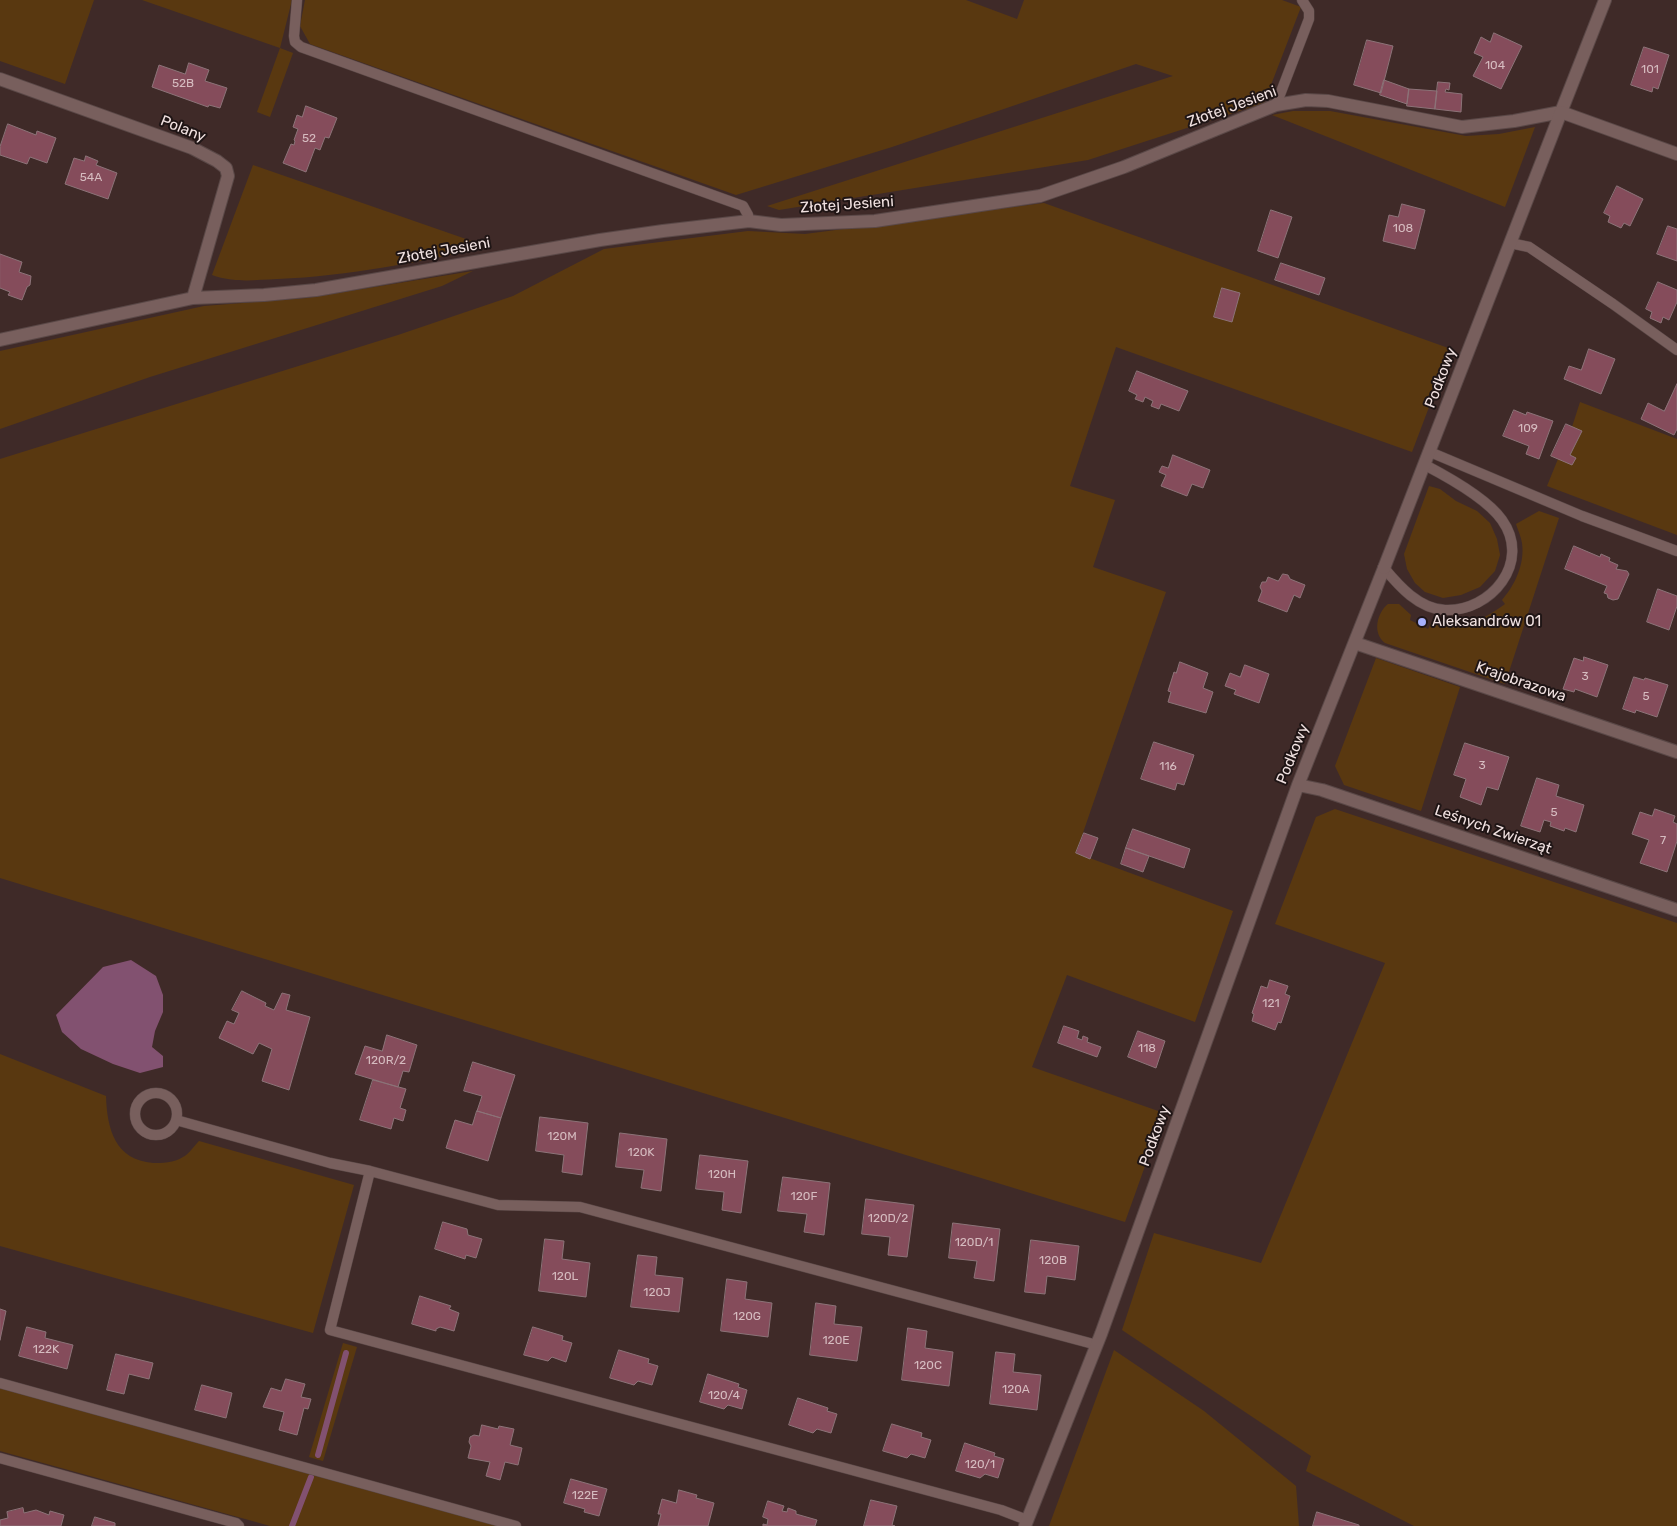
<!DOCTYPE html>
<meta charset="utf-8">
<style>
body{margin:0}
canvas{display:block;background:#3f2a28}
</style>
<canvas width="1677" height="1526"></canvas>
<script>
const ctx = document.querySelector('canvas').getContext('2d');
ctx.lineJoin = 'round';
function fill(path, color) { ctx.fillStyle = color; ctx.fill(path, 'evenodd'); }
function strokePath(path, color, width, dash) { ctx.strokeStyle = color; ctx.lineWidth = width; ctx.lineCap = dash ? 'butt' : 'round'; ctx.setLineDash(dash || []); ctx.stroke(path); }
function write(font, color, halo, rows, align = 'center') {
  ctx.font = font + ' Rubik,sans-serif'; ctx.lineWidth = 4; ctx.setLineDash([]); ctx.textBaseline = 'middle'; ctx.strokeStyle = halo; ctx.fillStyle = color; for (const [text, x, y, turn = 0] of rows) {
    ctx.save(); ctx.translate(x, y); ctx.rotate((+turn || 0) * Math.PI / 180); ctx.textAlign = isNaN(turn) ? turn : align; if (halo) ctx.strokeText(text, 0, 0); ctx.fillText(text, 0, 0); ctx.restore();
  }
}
const green = new Path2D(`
 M0,0h94l-29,84 -65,-23z
 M142,0h150l-12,48 13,5 -23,64 -13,-5 23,-64z
 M305,0h661l51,19 7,-19h258l19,7 -37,96 -176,57 -309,50 -12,-4 406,-130 -37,-12 -244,83 -156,48 -426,-151 -10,-18z
 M1293,111h37l136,25 33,-2 36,-7 -30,80 -233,-92z
 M253,165l236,82c-72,15 -139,29 -212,32 -24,1 -42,4 -65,-4z
 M1044,203l407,146 -39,103 -296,-105 -46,139 45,14 -22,67 73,25 -90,261 157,58 -38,111 -128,-47 -35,92 132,46 -39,109 -1125,-344v-419l398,-124 115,-39 91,-47 144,-18 57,3z
 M473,271l-31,15 -292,91 -150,52v-78l204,-45 103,-8z
 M1580,402l97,37v96l-130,-49 11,-27 -7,-3 21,-29z
 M1429,486l11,3 16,12 21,10 13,12 7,16 3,16 -5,16 -15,16 -19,8 -18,3 -18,-6 -10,-9 -8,-14 -3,-15z
 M1539,511l20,7 -54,166 -120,-41c-13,-10 -8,-30 3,-39h11l12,11 -1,5 18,9 3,-6c33,3 47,1 74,-19l-3,-4c13,-15 23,-36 20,-57 -1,-6 -4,-13 -6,-19z
 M1376,658l84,29 -39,124 -77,-26 -9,-19z
 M1335,809l342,114v603h-263l-108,-55 5,-15 -189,-126 32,-97 107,30 124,-300 -110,-39 41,-107z
 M0,1054l106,42c1,33 9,64 47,67 9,0 21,0 30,-6 6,-3 11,-11 16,-16l155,44 -41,148 -313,-87z
 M343,1343l14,4 -34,114 -14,-4z
 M1114,1350l90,61 92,75 3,40h-250z
 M0,1388l502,138h-232l-14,-4 -256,-71z`);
const water = new Path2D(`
 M131,960l25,16 7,19v17l-8,19 -3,16 11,9v11l-23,6 -27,-9 -32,-15 -19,-17 -6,-17 47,-48z`);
const stream = new Path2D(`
 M318,1455l28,-102
 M292,1526l19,-49`);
const building = new Path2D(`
 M1494,33l28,13 -21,43 -28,-13 10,-19 -9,-4 7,-16 9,5z
 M1367,40l26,6 -12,47 -27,-8z
 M1644,47l25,8 -11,34 -5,-2 -1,5 -21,-7z
 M189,63l20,7 -4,11 22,7 -7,20 -11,-3 -1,2 -56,-20 7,-22 26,9z
 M1384,80l25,9 -2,15 -27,-9z
 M1438,82l12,1 -1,7 -3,-1 -1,3 17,2 -1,18 -26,-3z
 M1409,89l28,2 -2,18 -28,-3z
 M306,106l31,12 -8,20 -4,-1 -5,13 -5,-2 -9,24 -23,-9 8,-19 3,1 1,-4 -1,-1 4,-11 -5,-2 4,-12 5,2z
 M8,124l28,11 1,-4 19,7 -9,25 -17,-6 -3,7 -27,-9v-8z
 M86,156l12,5 -2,4 21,8 -9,26 -43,-15 9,-26 10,3z
 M1617,186l26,13 -13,27 -6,-3 -3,5 -13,-6 2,-6 -6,-3z
 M1402,204l23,6 -10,39 -32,-8 6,-26 9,2z
 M1271,210l21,7 -14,41 -20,-7z
 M1668,226l9,3v32l-20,-7z
 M0,254l22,8 -3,10 12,4 -1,9 -3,2 -5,13 -14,-5 2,-3 -10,-4z
 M1281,263l44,15 -6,17 -44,-15z
 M1658,282l19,8v12l-8,18 -6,-3 -2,6 -11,-5 2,-6 -6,-3z
 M1222,288l18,5 -8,29 -18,-5z
 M1589,349l26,10 -14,35 -37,-15 5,-13 12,4z
 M1137,371l51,20 -9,20 -18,-7 -2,5 -8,-3 2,-5 -8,-4 -2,5 -8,-3 2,-4 -8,-4z
 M1677,384v45l-3,6 -33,-16 7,-16 16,8z
 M1514,410l12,5 1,-3 26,9 -14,38 -13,-5 3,-8 -26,-10z
 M1566,424l16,7 -12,24 6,3 -4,7 -21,-9z
 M1173,455l37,15 -7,18 -11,-4 -5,12 -26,-10 5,-11 -7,-3 3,-6 6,2z
 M1574,546l26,11 1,-3 9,4 -1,3 9,4 -2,4 11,2 2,3 -11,25 -5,1 -5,-2 -1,-4 -3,-1 3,-7 -42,-17z
 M1283,574l5,1 2,4 15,6 -5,13 -6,-3 -7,17 -29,-11 4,-10 -2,-4 2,-5h4l2,-5 10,4z
 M1658,589l19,7v10l-8,24 -22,-8z
 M1584,657l24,8 -11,32 -22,-8 -1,3 -11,-3 11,-31 9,3z
 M1180,662l28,11 -5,15 10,4 -7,21 -38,-11 3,-10 -3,-1 6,-19 2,1z
 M1245,665l24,9 -10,29 -25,-9 2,-4 -11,-4 5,-13 10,4z
 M1634,677l10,3 1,-2 23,7 -11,32 -21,-7 -1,3 -12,-4z
 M1154,742l40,13 -10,30 -7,-2 -2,7 -34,-11z
 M1465,743l44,14 -11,33 -11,-3 -6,18 -21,-8 6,-18 -12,-4z
 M1537,778l22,7 -3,11 28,9 -8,27 -11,-4 -1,3 -14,-5 1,-4 -7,-2 -4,12 -19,-6z
 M1655,809l20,7 -2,6 4,2v17l-10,31 -27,-9 9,-23 -17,-6 8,-22 12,4z
 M1133,829l57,20 -6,19 -58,-20z
 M1084,833l14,5 -8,21 -14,-6z
 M1126,848l23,8 -6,16 -22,-8z
 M1270,980l18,6 -3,8 5,2 -9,27 -3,-1 -3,8 -23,-9 2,-7 -2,-1 9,-27 6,2z
 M242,991l24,12 -1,3 9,4 8,-17 8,2 -4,15 24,7 -21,73 -27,-9 10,-32 -13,-6 -6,11 -34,-16 8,-17 7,3 5,-11 -7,-3z
 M1064,1026l15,5 -2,7 5,2 1,-4 5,2 -1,4 14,5 -4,10 -39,-14z
 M1138,1031l27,10 -9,27 -28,-11z
 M387,1035l30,10 -8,27 -6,-1 -5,16 -43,-13 10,-28 17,5z
 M473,1062l42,13 -14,43 -24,-7 5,-15 -18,-5z
 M373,1080l33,9 -6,19 6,2 -3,11 -9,-3 -3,11 -31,-9z
 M477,1111l24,7 -13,43 -42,-13 9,-28 17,5z
 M540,1117l48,6 -6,52 -20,-3 2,-17 -28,-4z
 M620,1133l47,6 -6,52 -20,-3 3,-18 -28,-3z
 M700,1155l48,6 -7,52 -19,-3 2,-18 -28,-3z
 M783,1177l47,6 -6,52 -20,-3 3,-18 -29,-3z
 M866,1199l48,6 -7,52 -19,-2 2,-18 -28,-3z
 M443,1222l24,7 1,6 14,4 -6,19 -10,-3 -1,4 -30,-10z
 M953,1223l47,6 -6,52 -20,-3 3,-17 -28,-3z
 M545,1239l19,2 -2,18 28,4 -4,34 -47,-6z
 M1031,1240l48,6 -4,34 -28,-4 -2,18 -20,-2z
 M638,1255l19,2 -2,18 28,3 -4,34 -48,-5z
 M727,1279l20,3 -2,17 27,4 -4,34 -47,-6z
 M420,1296l31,10 -2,3 10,4 -5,18 -14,-4 -4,2v2l-24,-7z
 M816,1303l20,3 -2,18 28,3 -5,34 -47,-6z
 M0,1309l6,2 -6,29z
 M27,1327l19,5 -1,6 28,7 -6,24 -48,-13z
 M533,1327l30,9 -1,4 10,3 -6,19 -14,-5 -4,4 -24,-6z
 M908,1328l19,3 -2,17 28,4 -4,34 -47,-6z
 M619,1350l30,9 -1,4 10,3 -6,19 -14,-4 -4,4 -24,-7z
 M996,1352l19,2 -2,18 28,3 -4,35 -47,-6z
 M116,1354l37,9 -4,16 -20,-5 -5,20 -17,-4z
 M708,1374l31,10 -1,3 9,3 -5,19 -14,-4 -4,4 -24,-7z
 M286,1379l19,5 -4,13 10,2 -3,10 -4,-1 -7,27 -18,-5 5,-18 -21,-5 8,-19 10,3z
 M202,1385l30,8 -6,25 -31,-8z
 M798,1398l30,10 -1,3 10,3 -6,19 -14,-4 -4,4 -24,-8z
 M892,1424l30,9 -1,4 10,3 -6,18 -14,-4 -4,4 -24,-7z
 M482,1425l16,4 1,-3 15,3 -4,16 12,3 -4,17 -13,-3 -5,18 -14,-4 4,-14 -22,-4 3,-12 -2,-4 1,-5 4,-2 5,1z
 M965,1443l30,10 -1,3 10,3 -6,19 -13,-4 -5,4 -24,-7z
 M571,1479l36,10 -8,27 -15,-4 1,-3 -21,-6z
 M679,1490l18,5 -1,3 18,5 -6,23h-50l3,-12h-3l4,-15 14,4z
 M871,1500l26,6 -5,19 3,1h-31z
 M768,1501l16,5 -2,5 5,1 1,-4 8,3v3l21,6 -2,6h-52v-2l4,1 1,-6 -5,-2z
 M23,1508l1,5 12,-3 13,5 1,-4 14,4 -3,11h-61v-6l8,-2 -1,-6z
 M1317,1512l42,13v1h-46z
 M95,1517l20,6v3h-23z`);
const lane = new Path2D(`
 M297,0l-3,36 1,6 6,5 442,159 5,9 1,6
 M1276,105l33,-86v-8l-7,-11
 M1510,243l19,4 84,57 64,46
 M1430,452l152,64 95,35
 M1384,568c15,18 35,41 61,42 46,2 87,-48 57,-90 -14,-20 -54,-43 -77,-55
 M135 1114a21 21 0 1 1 42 0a21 21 0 1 1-42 0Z
 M176,1120l154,43 40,8 128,34 82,2 517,138
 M370,1171l-40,159 671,180 26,10
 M0,1383l516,143
 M0,1458l236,65 3,3`);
const street = new Path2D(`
 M0,79l192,69 25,13 9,7 2,8 -35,122
 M0,340l193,-42 71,-3 52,-5 284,-50 63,-9 86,-10 32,4 94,-4 165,-25 84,-29 152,-62 30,-5 22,1 134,26 52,-6 47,-9 44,-112
 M1355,643l322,109
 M1298,785l24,5 355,120
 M1025,1526l76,-192 197,-549 86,-217`);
const secondary = new Path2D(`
 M1384,568l177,-456 116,42`);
const markers = [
 [1422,622,5,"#a7b1fc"]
];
const numberNames = [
 ["104",1495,66],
 ["101",1650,70],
 ["52B",183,84],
 ["52",309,139],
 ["54A",91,178],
 ["108",1403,229],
 ["109",1528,429],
 ["3",1585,677],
 ["5",1646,697],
 ["3",1482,766],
 ["116",1168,767],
 ["5",1554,813],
 ["7",1663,841],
 ["121",1271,1004],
 ["118",1147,1049],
 ["120R/2",386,1061],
 ["120M",562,1137],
 ["120K",641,1153],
 ["120H",722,1175],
 ["120F",804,1197],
 ["120D/2",888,1219],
 ["120D/1",974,1243],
 ["120B",1053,1261],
 ["120L",565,1277],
 ["120J",657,1293],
 ["120G",747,1317],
 ["120E",836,1341],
 ["122K",46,1350],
 ["120C",928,1366],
 ["120A",1016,1390],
 ["120/4",724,1396],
 ["120/1",980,1465],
 ["122E",585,1496]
];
const streetNames = [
 ["Złotej Jesieni",1232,107,-20],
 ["Polany",183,129,22],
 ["Złotej Jesieni",847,205,-4],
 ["Złotej Jesieni",444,251,-10],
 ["Podkowy",1441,378,-69],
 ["Krajobrazowa",1521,682,19],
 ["Podkowy",1293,754,-68],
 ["Leśnych Zwierząt",1493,830,19],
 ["Podkowy",1155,1136,-70]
];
const poiNames = [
 ["Aleksandrów 01",1432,622]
];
fill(green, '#593810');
fill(water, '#825170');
strokePath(stream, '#825170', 6);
fill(building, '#854c5b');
strokePath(building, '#8c7378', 1);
strokePath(lane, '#5a4847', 11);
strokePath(street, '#5a4847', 14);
strokePath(secondary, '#5a4847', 14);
strokePath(lane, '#785f5d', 10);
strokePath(street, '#785f5d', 12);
strokePath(secondary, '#785f5d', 12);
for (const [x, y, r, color] of markers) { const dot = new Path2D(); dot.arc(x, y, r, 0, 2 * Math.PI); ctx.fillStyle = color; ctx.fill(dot); strokePath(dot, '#1f1515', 2); }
write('12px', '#d6bcc0', null, numberNames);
write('15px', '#f1e2e1', '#1f1515', streetNames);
write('15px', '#f1e2e1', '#1f1515', poiNames, 'left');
</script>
